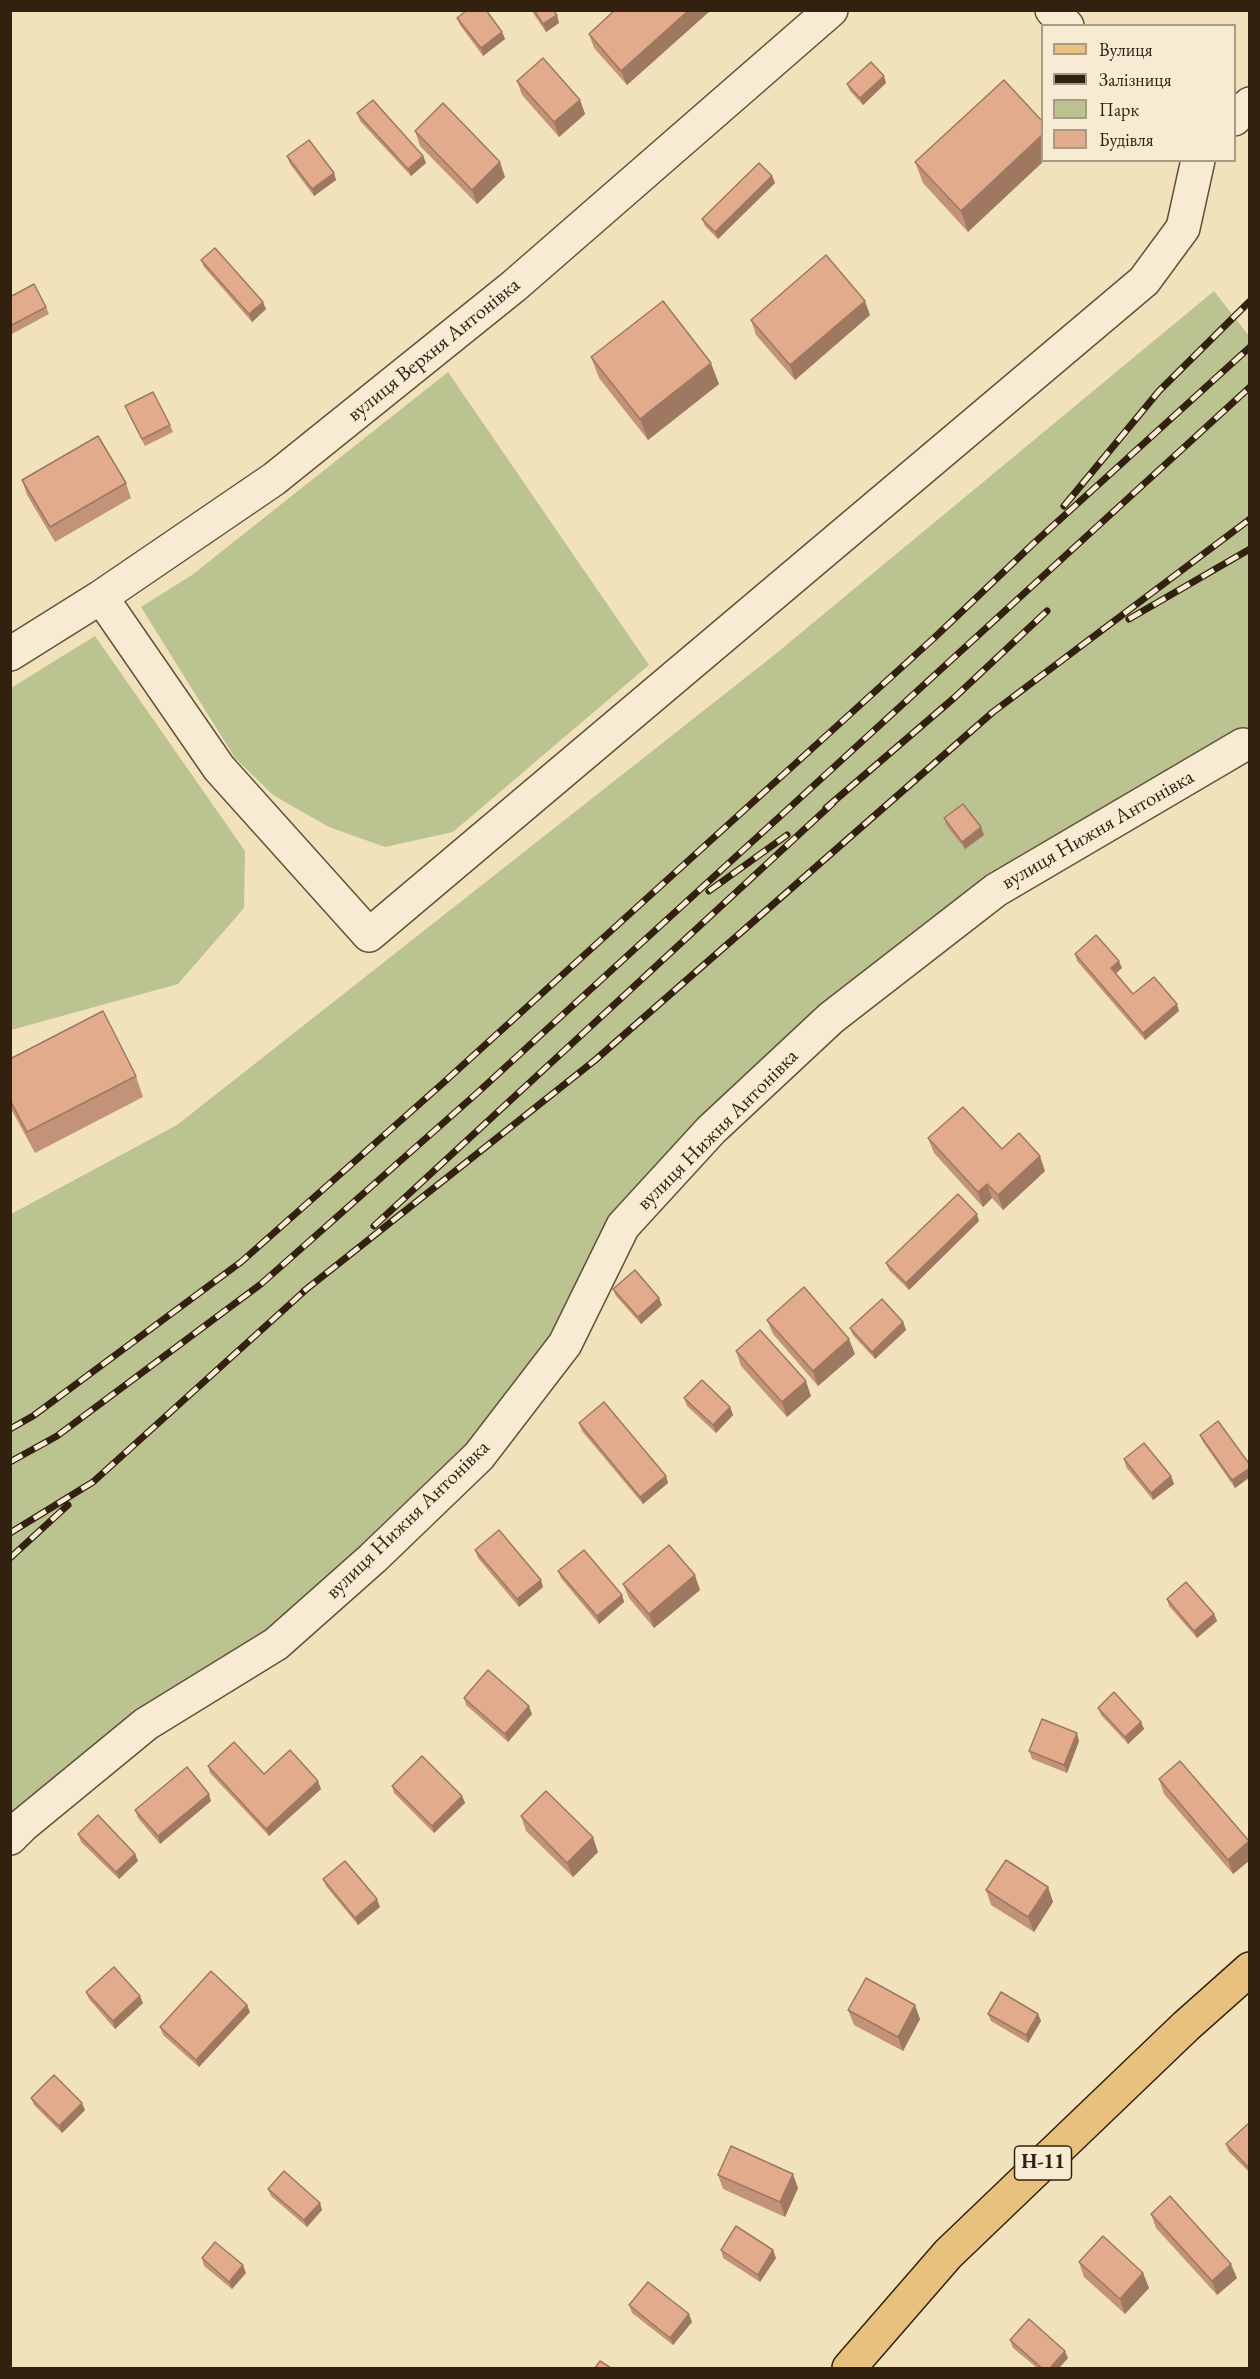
<!DOCTYPE html>
<meta charset="utf-8">
<style>
body{margin:0}
#map{position:relative;width:1260px;height:2379px;overflow:hidden;background:#f2e2bb;font-family:"EB Garamond",serif}
canvas{display:block}
.frame{position:absolute;inset:0;border:12px solid #33210f;pointer-events:none}
.legend{position:absolute;left:1041px;top:24px;width:195px;height:138px;box-sizing:border-box;background:#f7ecd3;border:2px solid #a99b85;margin:0;padding:8px 10px;list-style:none;font-size:18px;color:#33210f}
.legend li{display:flex;align-items:center;gap:12px;height:30px}
.legend b{width:30px;border:2px solid #a99b85}
</style>
<div id="map">
<canvas width="1260" height="2379"></canvas>
<div class="frame"></div>
<ul class="legend">
<li><b style="height:8px;background:#e9c17e"></b>Вулиця</li>
<li><b style="height:8px;background:#33210f"></b>Залізниця</li>
<li><b style="height:16px;background:#bbc390"></b>Парк</li>
<li><b style="height:16px;background:#e2ab8b"></b>Будівля</li>
</ul>
</div>
<script>
const ctx = document.querySelector('canvas').getContext('2d');
ctx.lineJoin = 'round';
function fill(path, color) { ctx.fillStyle = color; ctx.fill(path, 'evenodd'); }
function strokePath(path, color, width, dash) { ctx.strokeStyle = color; ctx.lineWidth = width; ctx.lineCap = dash ? 'butt' : 'round'; ctx.setLineDash(dash || []); ctx.stroke(path); }
function write(font, color, halo, rows, align = 'center') {
  ctx.font = font + ' "EB Garamond",serif'; ctx.lineWidth = 4.5; ctx.setLineDash([]); ctx.textBaseline = 'middle'; ctx.strokeStyle = halo; ctx.fillStyle = color; for (const [text, x, y, turn = 0] of rows) {
    ctx.save(); ctx.translate(x, y); ctx.rotate((+turn || 0) * Math.PI / 180); ctx.textAlign = isNaN(turn) ? turn : align; if (halo) ctx.strokeText(text, 0, 0); ctx.fillText(text, 0, 0); ctx.restore();
  }
}
const green = new Path2D(`
 M1214,291l35,45v407l-257,139 -288,242 -147,217 -85,108 -204,187 -257,188v-610l166,-89 596,-469z
 M448,372l201,293 -196,167 -68,15 -56,-20 -56,-32 -38,-37 -94,-151 51,-32z
 M95,636l150,215 -1,57 -66,76 -167,46v-342z`);
const street = new Path2D(`
 M1052,10l15,16
 M1234,119l16,-15
 M101,597l118,171 150,167 775,-654 39,-53 15,-68
 M10,654l91,-57 173,-118 240,-193 317,-276
 M10,1838l13,-13 123,-101 130,-80 97,-86 106,-102 86,-112 58,-118 88,-96 120,-112 165,-128 247,-145`);
const primary = new Path2D(`
 M849,2368l99,-114 238,-228 64,-57`);
const rail = new Path2D(`
 M1064,506l95,-115 91,-90
 M1129,619l121,-70
 M826,808l128,-110 93,-87
 M709,891l78,-56
 M374,1226l459,-423
 M304,1291l290,-230 399,-349 257,-193
 M10,1429l23,-13 208,-154 201,-178 492,-446 100,-95 216,-196
 M10,1462l47,-26 204,-152 215,-190 774,-707
 M10,1533l83,-51 217,-196
 M10,1558l58,-53`);
const wall = new Path2D(`
 M531,10h22l4,5 2,8 -13,9z
 M615,10h96l-84,75 -33,-37 -5,-14z
 M457,18l45,14 3,7 -22,17 -23,-31z
 M1004,80l-36,152 -45,-49 -8,-21z
 M517,81l63,19 5,14 -26,23 -37,-42z
 M886,83l-23,22 -13,-14 -3,-7z
 M357,113l66,43 3,7 -15,13 -51,-55z
 M415,131l90,46 -28,27 -57,-58z
 M287,156l47,17 2,7 -22,16 -24,-32z
 M772,176l3,7 -57,56 -13,-13 -3,-7z
 M201,260l65,49 -14,13 -48,-55z
 M10,297l36,10 3,7 -39,21z
 M870,315l-75,65 -39,-45 -5,-15z
 M591,357l128,27 -71,56 -49,-62z
 M125,406l45,19 3,7 -28,14 -17,-33z
 M22,480l104,3 5,15 -76,44 -28,-47z
 M944,818l40,17 -19,14 -19,-24z
 M1075,954l47,14 -6,5 17,21 46,17 -34,29 -68,-79z
 M10,1059l126,17 7,21 -108,56 -25,-46z
 M928,1138l74,11 43,22 -42,39 -11,-12 -9,9 -49,-54z
 M979,1221l-70,69 -20,-20 -3,-7z
 M613,1289l49,16 -21,19 -25,-28z
 M767,1320l88,34 -37,32 -45,-52z
 M903,1322l3,8 -31,29 -22,-24 -3,-7z
 M736,1351l75,45 -24,21 -46,-51z
 M684,1398l46,9 3,8 -17,18 -29,-27z
 M579,1423l87,53 2,7 -25,21 -61,-73z
 M1200,1435l50,30v12l-15,11 -32,-46z
 M1124,1459l47,17 3,8 -21,16 -27,-33z
 M475,1550l68,37 -24,20 -41,-49z
 M558,1571l64,24 2,7 -25,22 -38,-46z
 M623,1584l77,6 -46,38 -25,-30z
 M1167,1599l47,15 3,7 -20,17 -28,-32z
 M464,1698l68,16 -24,28 -42,-37z
 M1098,1708l43,14 3,7 -16,15 -27,-29z
 M1079,1741l-12,32 -35,-14 -3,-8z
 M208,1766l56,8 57,15 -52,47 -59,-63z
 M1159,1779l90,62 1,19 -17,14 -69,-80z
 M392,1786l70,10 3,7 -31,30 -40,-40z
 M211,1801l-51,43 -22,-26 -3,-8z
 M521,1816l77,36 -25,25 -47,-46z
 M78,1834l57,20 3,7 -19,18 -38,-37z
 M323,1879l57,28 -22,18 -32,-39z
 M1048,1887l5,15 -19,30 -43,-27 -5,-15z
 M86,1992l57,11 -28,26 -26,-30z
 M848,2010l72,9 -17,32 -49,-26z
 M250,2012l-51,55 -36,-32 -3,-8z
 M988,2014h50l3,7 -13,22 -37,-22z
 M31,2098l54,12 -23,23 -28,-28z
 M1250,2122v51l-21,-21 -3,-8z
 M718,2175l80,13 -13,29 -62,-28z
 M268,2189l54,21 -15,17 -36,-31z
 M1151,2214l86,64 -20,17 -61,-67z
 M721,2250l55,8 -16,24 -37,-24z
 M202,2258l44,15 -14,16 -28,-23z
 M1079,2262l64,11 6,15 -24,26 -41,-37z
 M629,2305l63,17 -19,23 -41,-32z
 M1010,2340l58,18 -9,10h-22l-24,-20z`);
const shadedWall = new Path2D(`
 M689,10h22l-84,75 -6,-14z
 M557,15l2,8 -13,9 -3,-8z
 M502,32l3,7 -22,17 -2,-8z
 M884,76l2,7 -23,22 -3,-7z
 M580,100l5,14 -26,23 -5,-15z
 M1042,135v25h3l-77,72 -7,-21z
 M423,156l3,7 -15,13 -3,-7z
 M500,162l5,15 -28,27 -5,-14z
 M334,173l2,7 -22,16 -2,-7z
 M772,176l3,7 -57,56 -3,-7z
 M865,301l5,14 -75,65 -5,-15z
 M263,302l3,7 -14,13 -3,-8z
 M711,363l8,21 -71,56 -8,-21z
 M981,827l3,8 -19,14 -3,-7z
 M1119,961l3,7 -8,7 -3,-7z
 M1177,1004l2,7 -34,29 -2,-7z
 M1040,1156l5,15 -42,39 -5,-15z
 M987,1184l5,14 -9,9 -5,-15z
 M977,1214l2,7 -70,69 -3,-7z
 M659,1298l3,7 -21,19 -3,-7z
 M903,1322l3,8 -31,29 -3,-7z
 M849,1339l6,15 -37,32 -5,-15z
 M806,1381l5,15 -24,21 -5,-15z
 M730,1407l3,8 -17,18 -3,-8z
 M1250,1468v9l-15,11 -3,-8z
 M666,1476l2,7 -25,21 -3,-7z
 M1171,1476l3,8 -21,16 -2,-7z
 M695,1575l5,15 -46,38 -5,-14z
 M541,1580l2,7 -24,20 -2,-8z
 M622,1595l2,7 -25,22 -2,-8z
 M1214,1614l3,7 -20,17 -3,-7z
 M529,1706l3,8 -24,28 -3,-8z
 M1141,1722l3,7 -16,15 -3,-7z
 M1077,1733l2,8 -12,32 -3,-8z
 M318,1781l3,8 -52,47 -3,-7z
 M209,1794l2,7 -51,43 -2,-8z
 M462,1796l3,7 -31,30 -2,-7z
 M593,1837l5,15 -25,25 -6,-14z
 M1249,1841l1,19 -17,14 -5,-14z
 M135,1854l3,7 -19,18 -3,-7z
 M1048,1887l5,15 -19,30 -6,-15z
 M377,1899l3,8 -22,18 -3,-7z
 M140,1996l3,7 -28,26 -2,-8z
 M247,2005l3,7 -51,55 -3,-7z
 M915,2005l5,14 -17,32 -5,-14z
 M1038,2014l3,7 -13,22 -2,-8z
 M82,2103l3,7 -23,23 -3,-7z
 M793,2174l5,14 -13,29 -5,-15z
 M320,2203l2,7 -15,17 -3,-7z
 M773,2250l3,8 -16,24 -2,-7z
 M1231,2264l6,14 -20,17 -5,-14z
 M243,2265l3,8 -14,16 -3,-7z
 M1143,2273l6,15 -24,26 -5,-15z
 M689,2314l3,8 -19,23 -3,-7z
 M1065,2351l3,7 -9,10h-9z`);
const building = new Path2D(`
 M467,10h19l16,22 -21,16 -24,-30z
 M534,10h19l4,5 -14,9z
 M615,10h74l-68,61 -32,-37z
 M543,58l37,42 -26,22 -37,-41z
 M871,62l13,14 -24,22 -13,-14z
 M1004,80l38,41v14l-81,76 -46,-49z
 M373,100l50,56 -15,13 -51,-56z
 M443,103l57,59 -28,28 -57,-59z
 M309,140l25,33 -22,16 -25,-33z
 M759,163l13,13 -57,56 -13,-13z
 M215,248l48,54 -14,12 -48,-54z
 M826,255l39,46 -75,64 -39,-45z
 M34,284l12,23 -36,19v-29z
 M663,301l48,62 -71,56 -49,-62z
 M153,392l17,33 -28,14 -17,-33z
 M98,436l28,47 -76,44 -28,-47z
 M963,804l18,23 -19,15 -18,-24z
 M1096,935l23,26 -8,7 22,26 21,-17 23,27 -34,29 -68,-79z
 M103,1011l33,65 -109,56 -17,-32v-41z
 M963,1107l39,42 17,-16 21,23 -42,39 -11,-11 -9,8 -50,-54z
 M958,1194l19,20 -71,69 -20,-20z
 M635,1270l24,28 -21,19 -25,-28z
 M804,1287l45,52 -36,32 -46,-51z
 M882,1299l21,23 -31,30 -22,-24z
 M760,1330l46,51 -24,21 -46,-51z
 M702,1380l28,27 -17,18 -29,-27z
 M604,1402l62,74 -26,21 -61,-74z
 M1218,1421l32,44v3l-18,12 -32,-45z
 M1144,1443l27,33 -20,17 -27,-34z
 M499,1530l42,50 -24,19 -42,-49z
 M669,1545l26,30 -46,39 -26,-30z
 M584,1550l38,45 -25,21 -39,-45z
 M1186,1582l28,32 -20,17 -27,-32z
 M488,1670l41,36 -24,28 -41,-36z
 M1114,1692l27,30 -16,15 -27,-29z
 M1042,1719l35,14 -13,32 -35,-14z
 M234,1742l30,32 26,-24 28,31 -52,48 -58,-63z
 M422,1756l40,40 -30,30 -40,-40z
 M1180,1761l69,80 -21,19 -69,-81z
 M187,1767l22,27 -51,42 -23,-26z
 M546,1791l47,46 -26,26 -46,-47z
 M98,1815l37,39 -19,18 -38,-38z
 M1006,1860l42,27 -20,30 -42,-27z
 M345,1861l32,38 -22,19 -32,-39z
 M114,1967l26,29 -27,25 -27,-29z
 M211,1971l36,34 -51,55 -36,-33z
 M866,1978l49,27 -17,32 -50,-27z
 M1001,1992l37,22 -12,21 -38,-21z
 M54,2075l28,28 -23,23 -28,-28z
 M1250,2122v47l-24,-25z
 M731,2146l62,28 -13,28 -62,-27z
 M284,2171l36,32 -16,17 -36,-31z
 M1170,2196l61,68 -19,17 -61,-67z
 M736,2226l37,24 -15,25 -37,-25z
 M1103,2236l40,37 -23,26 -41,-37z
 M215,2242l28,23 -14,17 -27,-24z
 M648,2282l41,32 -19,24 -41,-33z
 M1029,2319l36,32 -15,17h-8l-32,-28z
 M600,2361l11,7h-16z`);
const shields = [
 [1043,2163,57]
];
const shieldNames = [
 ["Н-11",1043,2163]
];
const streetNames = [
 ["вулиця Верхня Антонівка",434,350,-39],
 ["вулиця Нижня Антонівка",1098,830,-30],
 ["вулиця Нижня Антонівка",718,1130,-45],
 ["вулиця Нижня Антонівка",408,1520,-44]
];
fill(green, '#bbc390');
strokePath(street, '#63513a', 36);
strokePath(primary, '#33210f', 36);
strokePath(street, '#f7ecd3', 33);
strokePath(primary, '#e9c17e', 33);
strokePath(rail, '#33210f', 7);
strokePath(rail, '#f7ecd3', 4.5, [14]);
fill(wall, '#c29378');
fill(shadedWall, '#9e7861');
fill(building, '#e2ab8b');
strokePath(building, '#9e7861', 1.5);
for (const [x, y, w] of shields) { const box = new Path2D(); box.roundRect(x - w / 2, y - 17, w, 34, 4.5); ctx.fillStyle = '#f7ecd3'; ctx.fill(box); strokePath(box, '#33210f', 1.5); }
write('bold 20px', '#33210f', null, shieldNames);
write('21px', '#33210f', '#f7ecd3', streetNames);
</script>
